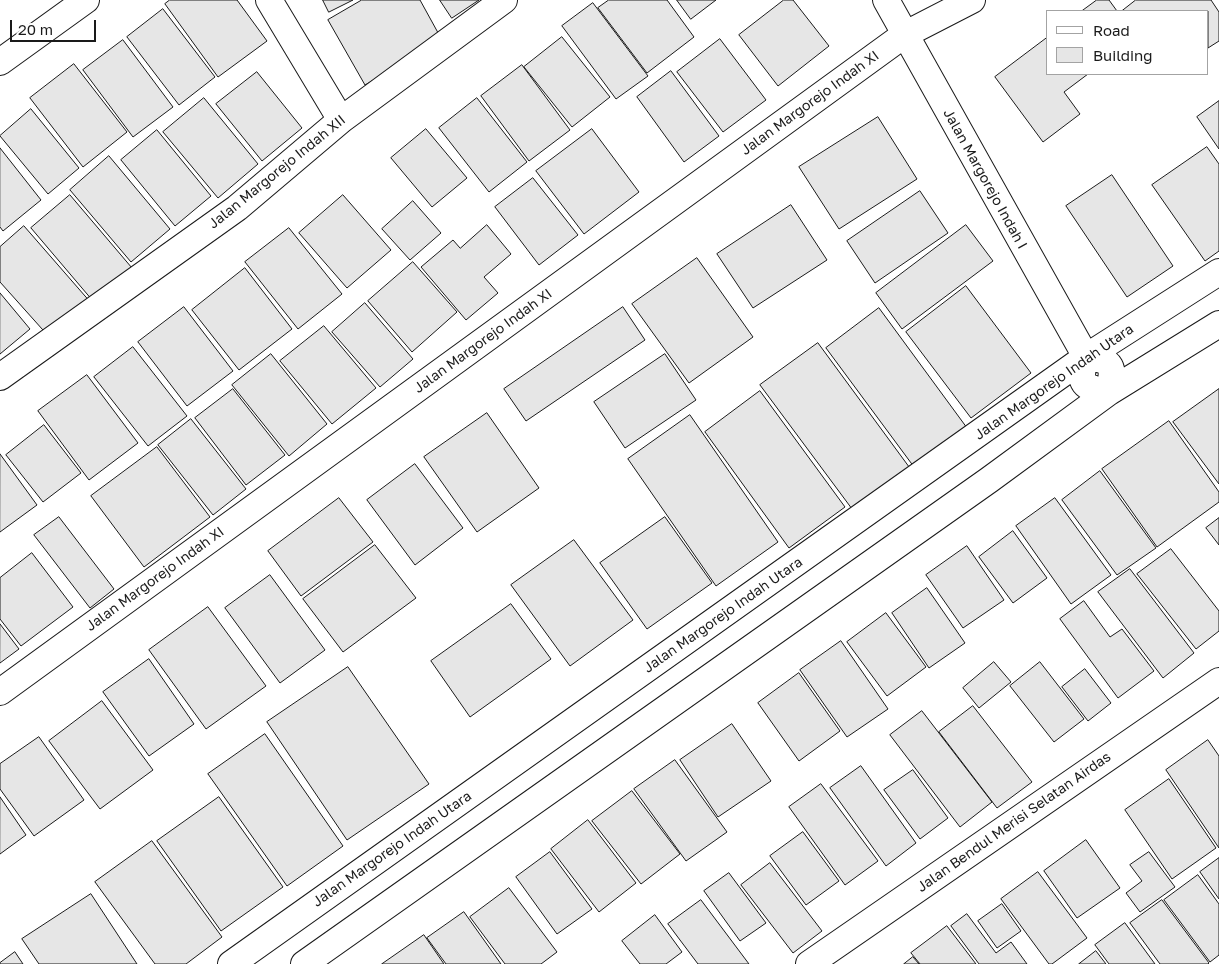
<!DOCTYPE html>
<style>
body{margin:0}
#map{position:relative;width:1219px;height:964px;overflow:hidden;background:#fff;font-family:"Golos Text",sans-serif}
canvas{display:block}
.legend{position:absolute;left:1046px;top:10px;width:162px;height:65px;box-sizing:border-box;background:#fff;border:1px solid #a3a3a3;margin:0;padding:6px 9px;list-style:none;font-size:15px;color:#1a1a1a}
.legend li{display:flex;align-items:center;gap:10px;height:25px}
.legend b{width:25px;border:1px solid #a3a3a3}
.scale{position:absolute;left:10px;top:20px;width:86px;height:22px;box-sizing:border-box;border:2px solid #1a1a1a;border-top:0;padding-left:6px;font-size:15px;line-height:18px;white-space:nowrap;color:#1a1a1a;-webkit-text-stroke:4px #fff;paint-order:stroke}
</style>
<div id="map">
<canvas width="1219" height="964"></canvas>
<ul class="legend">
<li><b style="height:6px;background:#fff"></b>Road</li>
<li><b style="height:14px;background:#e6e6e6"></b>Building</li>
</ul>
<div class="scale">20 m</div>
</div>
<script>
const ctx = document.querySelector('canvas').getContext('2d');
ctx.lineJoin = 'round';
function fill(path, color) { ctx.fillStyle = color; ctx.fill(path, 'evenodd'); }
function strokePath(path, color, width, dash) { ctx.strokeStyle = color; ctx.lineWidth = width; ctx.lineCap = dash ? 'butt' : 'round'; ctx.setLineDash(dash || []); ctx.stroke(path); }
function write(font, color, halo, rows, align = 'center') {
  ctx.font = font + ' "Golos Text",sans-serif'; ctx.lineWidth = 4; ctx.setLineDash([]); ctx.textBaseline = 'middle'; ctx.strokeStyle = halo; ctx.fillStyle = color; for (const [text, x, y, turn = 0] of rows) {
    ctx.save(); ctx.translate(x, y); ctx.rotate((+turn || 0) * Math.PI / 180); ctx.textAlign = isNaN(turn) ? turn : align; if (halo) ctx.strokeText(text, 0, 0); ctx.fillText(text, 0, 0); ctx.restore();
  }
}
const building = new Path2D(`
 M170,0h67l30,41 -49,36 -53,-73z
 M323,0h30l-24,12z
 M362,0h58l22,40 -77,45 -37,-65z
 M440,0h39l-27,18z
 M609,0h58l27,37 -47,36 -49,-65z
 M677,0h39l-25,19z
 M784,0h9l36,46 -51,40 -39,-51z
 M1097,0h12l8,11h-35z
 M1136,0h75l8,12v29l-11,7v-37h-86z
 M593,3l55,73 -32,23 -54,-73z
 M163,9l52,68 -36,28 -52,-68z
 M562,37l48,60 -38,30 -48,-60z
 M1048,37v37h40l-24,18 16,22 -37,28 -48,-65z
 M720,39l46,61 -43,32 -46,-60z
 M123,40l50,67 -40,30 -50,-67z
 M74,64l53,68 -44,35 -53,-69z
 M522,65l48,65 -41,31 -48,-65z
 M671,71l48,65 -35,26 -47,-65z
 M257,72l45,56 -40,33 -46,-57z
 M204,98l54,66 -40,34 -55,-66z
 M477,98l50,64 -38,30 -50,-64z
 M1219,101v48l-22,-32z
 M31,109l48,59 -31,26 -48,-58z
 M878,117l39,62 -78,50 -40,-62z
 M426,129l41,49 -35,29 -41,-49z
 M592,129l47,63 -55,42 -48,-63z
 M157,130l54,66 -36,30 -54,-66z
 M1207,147l12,17v87l-14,10 -53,-76z
 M0,148l41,52 -38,31 -3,-4z
 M109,156l61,73 -39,33 -61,-72z
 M1112,175l61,91 -46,31 -61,-91z
 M533,178l45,57 -39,30 -44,-58z
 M920,191l28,42 -73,50 -28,-42z
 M70,195l62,73 -39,33 -62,-73z
 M343,195l48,55 -44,38 -48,-55z
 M413,201l28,32 -31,27 -28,-31z
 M791,205l36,55 -74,48 -36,-54z
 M487,225l24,29 -27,23 14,16 -32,27 -45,-53 32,-27 7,8z
 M966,225l27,36 -91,68 -26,-36z
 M24,226l68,78 -41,35 -51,-57v-35z
 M289,228l53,66 -44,35 -53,-67z
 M697,258l56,79 -64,46 -57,-79z
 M413,262l44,50 -45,40 -44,-51z
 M245,268l47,61 -53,41 -47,-60z
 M966,286l65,87 -60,45 -65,-86z
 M0,293l30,36 -30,25z
 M365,303l48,56 -33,28 -48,-55z
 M184,307l49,64 -46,35 -49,-64z
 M623,307l22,33 -119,81 -22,-32z
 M879,308l91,124 -53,39 -91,-123z
 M324,326l52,62 -44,36 -52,-63z
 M818,343l97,132 -57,42 -98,-132z
 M133,347l54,69 -39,30 -54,-69z
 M271,354l56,70 -38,32 -57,-71z
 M665,354l31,46 -71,48 -31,-46z
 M87,375l51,68 -49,37 -51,-69z
 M233,389l52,66 -39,30 -51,-67z
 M1219,389v95l-46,-62z
 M760,391l85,116 -56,41 -84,-116z
 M487,413l52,75 -62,44 -53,-75z
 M690,415l88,127 -62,44 -88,-127z
 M191,419l55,70 -33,26 -55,-70z
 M1169,421l50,71v10l-62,45 -55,-78z
 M44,425l37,48 -38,29 -37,-47z
 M157,447l53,70 -66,50 -53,-71z
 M0,454l37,51 -37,27z
 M415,464l48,64 -48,37 -48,-65z
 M1100,471l56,77 -39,27 -55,-75z
 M339,498l34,44 -72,54 -33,-45z
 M1055,498l56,77 -40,29 -55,-78z
 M59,517l55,72 -24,19 -56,-73z
 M665,517l47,66 -65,46 -47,-66z
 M1219,518v27l-13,-17z
 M1013,531l34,47 -34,25 -34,-46z
 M574,540l59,80 -63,46 -59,-81z
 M375,545l41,53 -73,54 -40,-53z
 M967,546l37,54 -41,28 -37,-53z
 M1171,549l48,62v20l-23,18 -59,-75z
 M32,553l41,54 -52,39 -21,-27v-41z
 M1130,569l64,84 -31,25 -65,-86z
 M270,575l55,75 -45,33 -55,-75z
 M927,588l38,55 -36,25 -37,-55z
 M1084,601l26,36 12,-8 32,42 -36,27 -58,-79z
 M511,604l40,55 -81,58 -39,-56z
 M208,607l58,79 -60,43 -57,-79z
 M886,613l40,54 -39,29 -40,-54z
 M0,624l19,25 -19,14z
 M841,641l47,68 -41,28 -47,-67z
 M149,659l45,65 -45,32 -46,-64z
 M994,662l17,20 -32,26 -16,-20z
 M1040,662l44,57 -30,23 -44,-56z
 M348,667l81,117 -82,56 -80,-118z
 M1085,669l26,34 -23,18 -26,-34z
 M799,673l41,58 -41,30 -41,-58z
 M102,701l51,69 -53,39 -51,-68z
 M973,706l59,76 -35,26 -58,-76z
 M922,711l70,91 -32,25 -70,-92z
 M732,724l39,57 -53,36 -38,-57z
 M265,734l78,112 -56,40 -79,-112z
 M39,737l45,63 -50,36 -34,-47v-25z
 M1208,740l11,16v92l-53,-78z
 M675,760l52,72 -41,29 -52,-72z
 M861,766l55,77 -30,23 -56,-78z
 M913,770l35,48 -28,21 -36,-49z
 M1169,779l47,69 -44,31 -47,-69z
 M821,784l57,77 -33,24 -56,-78z
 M632,791l48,63 -39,30 -49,-63z
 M0,797l26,38 -26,19z
 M219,797l64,90 -62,44 -64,-90z
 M588,820l48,63 -37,29 -48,-63z
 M803,832l36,49 -33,24 -36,-49z
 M1086,840l34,48 -43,30 -33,-47z
 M152,841l70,96 -36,27h-31l-60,-82z
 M550,852l42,57 -35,25 -41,-57z
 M1149,852l26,35 -35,25 -14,-19 16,-12 -12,-16z
 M1219,858v41l-19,-27z
 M770,863l52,68 -29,22 -52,-68z
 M1038,872l49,66 -35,26h-3l-48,-65z
 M729,873l37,50 -26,18 -36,-50z
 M1198,875l21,29v51l-9,7 -46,-62z
 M509,888l48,64 -16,12h-36l-35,-47z
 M91,894l46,70h-98l-17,-25z
 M701,900l48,64h-51l-30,-40z
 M1162,900l47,63 -1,1h-48l-30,-41z
 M1002,904l19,27 -24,17 -19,-27z
 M464,912l37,52h-55l-19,-26z
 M967,914l29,39 15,-11 16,22h-48l-28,-38z
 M655,915l27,37 -16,12h-26l-18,-23z
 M1125,923l30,41h-46l-14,-19z
 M947,926l29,38h-56l-9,-11z
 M424,935l20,29h-62z
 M1096,951l10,13h-27z
 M15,952l8,12h-23v-1z
 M913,957l6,7h-15z`);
const minor = new Path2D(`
 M269,0l72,120
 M886,0l200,357c-9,27 -3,31 23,35 5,-25 5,-32 -23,-35
 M0,62l86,-62
 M0,377l237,-169 104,-88 163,-120
 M0,692l904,-657 68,-35
 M231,964l855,-607 133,-85
 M304,964l685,-484 120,-88 110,-68
 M809,964l410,-283`);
const streetNames = [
 ["Jalan Margorejo Indah XI",810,103,-36],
 ["Jalan Margorejo Indah XII",277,172,-39],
 ["Jalan Margorejo Indah I",985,179,61],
 ["Jalan Margorejo Indah XI",483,341,-36],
 ["Jalan Margorejo Indah Utara",1054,382,-35],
 ["Jalan Margorejo Indah XI",155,579,-36],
 ["Jalan Margorejo Indah Utara",723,615,-35],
 ["Jalan Bendul Merisi Selatan Airdas",1014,822,-35],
 ["Jalan Margorejo Indah Utara",392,849,-35]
];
fill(building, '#e6e6e6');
strokePath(building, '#1a1a1a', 1);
strokePath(minor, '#1a1a1a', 28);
strokePath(minor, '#fff', 26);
write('14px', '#1a1a1a', '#fff', streetNames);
</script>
